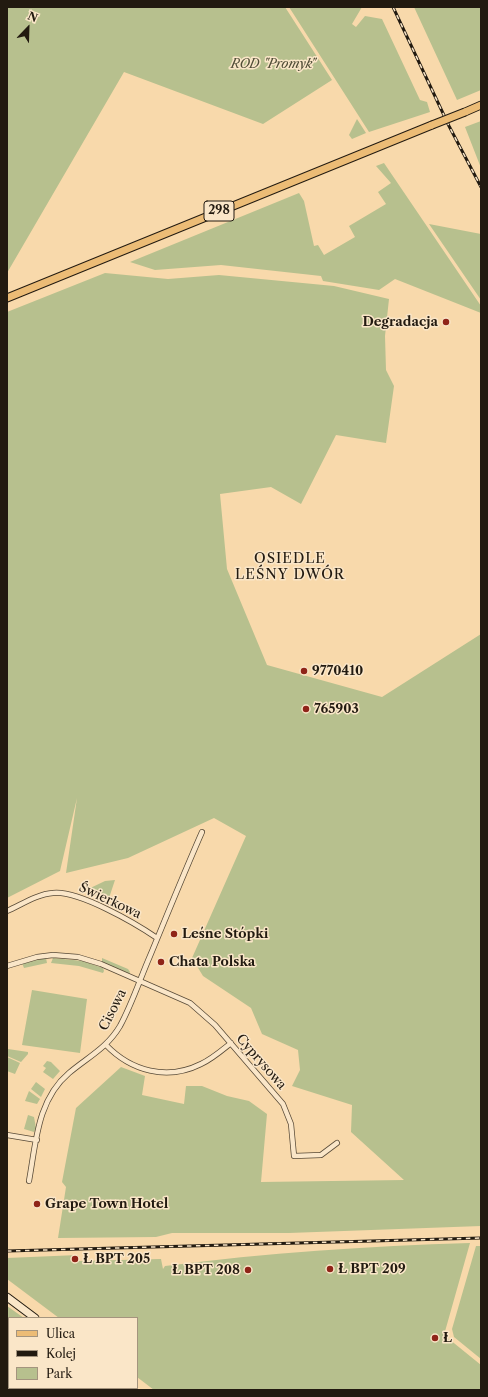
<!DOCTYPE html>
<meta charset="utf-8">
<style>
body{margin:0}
#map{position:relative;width:488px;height:1397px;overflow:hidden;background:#f8d9ab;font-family:"Libre Caslon Text",serif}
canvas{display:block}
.frame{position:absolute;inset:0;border:8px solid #221a10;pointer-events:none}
.legend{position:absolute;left:8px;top:1317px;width:130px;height:72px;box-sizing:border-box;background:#fae6c8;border:1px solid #a4947e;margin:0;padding:5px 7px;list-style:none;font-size:12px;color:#221a10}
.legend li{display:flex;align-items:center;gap:8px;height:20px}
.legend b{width:20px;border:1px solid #a4947e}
.north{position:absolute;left:8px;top:8px;width:40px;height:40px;-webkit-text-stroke:3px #fae6c8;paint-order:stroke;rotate:23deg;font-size:11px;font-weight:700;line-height:16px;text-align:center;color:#221a10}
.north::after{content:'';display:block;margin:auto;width:14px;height:18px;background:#221a10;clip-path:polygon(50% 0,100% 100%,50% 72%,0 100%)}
</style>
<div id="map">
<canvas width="488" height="1397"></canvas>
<div class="frame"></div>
<ul class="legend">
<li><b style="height:5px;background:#ecbc76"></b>Ulica</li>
<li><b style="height:5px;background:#221a10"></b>Kolej</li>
<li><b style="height:11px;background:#b7c08e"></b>Park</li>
</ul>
<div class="north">N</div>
</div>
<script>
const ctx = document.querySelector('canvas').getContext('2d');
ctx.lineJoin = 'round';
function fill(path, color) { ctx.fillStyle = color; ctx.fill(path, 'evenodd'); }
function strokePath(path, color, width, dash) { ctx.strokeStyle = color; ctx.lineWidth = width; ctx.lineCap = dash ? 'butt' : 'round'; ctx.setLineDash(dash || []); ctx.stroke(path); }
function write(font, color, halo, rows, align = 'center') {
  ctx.font = font + ' "Libre Caslon Text",serif'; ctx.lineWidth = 3; ctx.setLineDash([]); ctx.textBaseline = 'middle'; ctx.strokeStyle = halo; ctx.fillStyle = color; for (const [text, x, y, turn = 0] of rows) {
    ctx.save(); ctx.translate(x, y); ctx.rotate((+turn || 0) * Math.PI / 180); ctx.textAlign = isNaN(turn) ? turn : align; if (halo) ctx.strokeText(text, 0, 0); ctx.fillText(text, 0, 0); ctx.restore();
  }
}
const green = new Path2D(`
 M7,7h278l47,73 -69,44 -139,-52 -117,201z
 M289,7h73l-10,17 4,3 9,-11 17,3 38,81 7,2 3,10 -61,20z
 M414,7h67v83l-24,10z
 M357,119l9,14 -14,6 -3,-4z
 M481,121v47l-16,-41z
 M384,163l97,143v7l-86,-34 -16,11 -56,-9 -2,-5 -100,-11 -66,5 -25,-8 169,-69 5,8 10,45 4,-1 6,10 31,-18 -6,-11 37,-22 -8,-12 13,-9 -15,-17z
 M429,224l52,10v66z
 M105,273l63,6 51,-4 115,11 55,13 -4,37 1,34 8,16 -8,57 -50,-8 -35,69 -30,-17 -51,7 7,75 40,96 115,32 99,-63v592l-192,7h-117l-16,4 -98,1 8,-51 -4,-5 14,-74 45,-41 24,9 -3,19 42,9 2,-18h16l25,10 22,5 18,13 -6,68 143,-2 -53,-48 1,-27 -60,-19 8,-16 -2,-20 -36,-16 -11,-26 -48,-32 -11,-18 54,-122 -32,-18 -86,40 -62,15 11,-75 -17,73 -53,27v-586z
 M115,880l-6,18 -17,-3 -8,-4 21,-10z
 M46,958l1,5 -23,5 -2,-5z
 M53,958l30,3 20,7 1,3 -1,2 -24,-7 -28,-3z
 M102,958l26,11 2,3 -1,2 -27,-12z
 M32,990l55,9 -7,54 -58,-8z
 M8,1049l20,3v2l-7,8 -14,-6z
 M7,1057l13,6 -5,11 -8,-3z
 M47,1061l4,1 9,9 -7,8 -10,-7 3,-4 -3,-2z
 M36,1082l9,7 -4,8 -10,-8z
 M29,1091l11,8 -3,5 -12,-3z
 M28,1115l6,2 2,11 -2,4 -10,-3z
 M470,1243l-26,92 37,30v25h-327l-17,-13v-59h-78l-52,-39v-21l71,-3v6l83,-2 2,10 2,-3c101,-13 203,-20 305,-23z
 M476,1246h5v113l-27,-22 -2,-8z
 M7,1306l17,12h-15v70h110l3,2h-115z`);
const minor = new Path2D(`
 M7,911c14,-6 30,-17 46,-18 25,-3 82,30 104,45
 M7,966l30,-9 16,-2 25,2 23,7 89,39 25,22 68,79 8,20 3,32 27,-1 16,-12
 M106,1045c25,26 61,36 95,19 11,-5 20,-13 30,-21
 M7,1135l30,5
 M29,1181c7,-38 8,-81 40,-108 19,-16 38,-25 51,-47 12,-22 20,-47 30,-70 17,-41 34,-83 52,-124`);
const secondary = new Path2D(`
 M7,1297l28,21
 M131,1388l2,2`);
const primary = new Path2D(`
 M465,112l16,-7
 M7,298l425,-173`);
const rail = new Path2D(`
 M393,7l56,119 32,61
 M7,1251l474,-13`);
const primaryBridge = new Path2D(`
 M432,125l33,-13`);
const markers = [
 [446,322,4,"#8f2418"],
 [304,671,4,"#8f2418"],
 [306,709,4,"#8f2418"],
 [174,934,4,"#8f2418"],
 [161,962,4,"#8f2418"],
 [37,1204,4,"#8f2418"],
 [75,1259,4,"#8f2418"],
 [330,1269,4,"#8f2418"],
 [248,1270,4,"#8f2418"],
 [435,1338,4,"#8f2418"]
];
const shields = [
 [219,211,30]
];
const shieldNames = [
 ["298",219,211]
];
const parkNames = [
 ["ROD \"Promyk\"",273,64]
];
const poiNames = [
 ["Degradacja",438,322,"right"],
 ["9770410",312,671],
 ["765903",314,709],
 ["Leśne Stópki",182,934],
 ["Chata Polska",169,962],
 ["Grape Town Hotel",45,1204],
 ["Ł BPT 205",83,1259],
 ["Ł BPT 209",338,1269],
 ["Ł BPT 208",240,1270,"right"],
 ["Ł",443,1338]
];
const streetNames = [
 ["Świerkowa",110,901,25],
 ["Cisowa",113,1010,-63],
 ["Cyprysowa",261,1062,49]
];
const neighbourhoodNames = [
 ["OSIEDLE",290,559],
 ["LEŚNY DWÓR",290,575]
];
fill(green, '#b7c08e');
strokePath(minor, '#584a37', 6);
strokePath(secondary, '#221a10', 9);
strokePath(primary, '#221a10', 9);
strokePath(minor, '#fae6c8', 4.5);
strokePath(secondary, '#fae6c8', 7);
strokePath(primary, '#ecbc76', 7);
strokePath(rail, '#221a10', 3);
strokePath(rail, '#fae6c8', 1.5, [4.5]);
strokePath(primaryBridge, '#221a10', 9, []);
strokePath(primaryBridge, '#ecbc76', 7);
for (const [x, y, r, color] of markers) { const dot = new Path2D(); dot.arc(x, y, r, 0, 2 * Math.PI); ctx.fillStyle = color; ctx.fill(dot); strokePath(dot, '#fae6c8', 1.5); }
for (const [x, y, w] of shields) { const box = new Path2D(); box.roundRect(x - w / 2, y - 10, w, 20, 3); ctx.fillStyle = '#fae6c8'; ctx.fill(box); strokePath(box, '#221a10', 1); }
write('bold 12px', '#221a10', null, shieldNames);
write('italic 13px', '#4f4c36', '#fae6c8', parkNames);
write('bold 13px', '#221a10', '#fae6c8', poiNames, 'left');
write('13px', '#221a10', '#fae6c8', streetNames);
ctx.letterSpacing = '1px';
write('14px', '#221a10', '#fae6c8', neighbourhoodNames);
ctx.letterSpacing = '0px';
</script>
